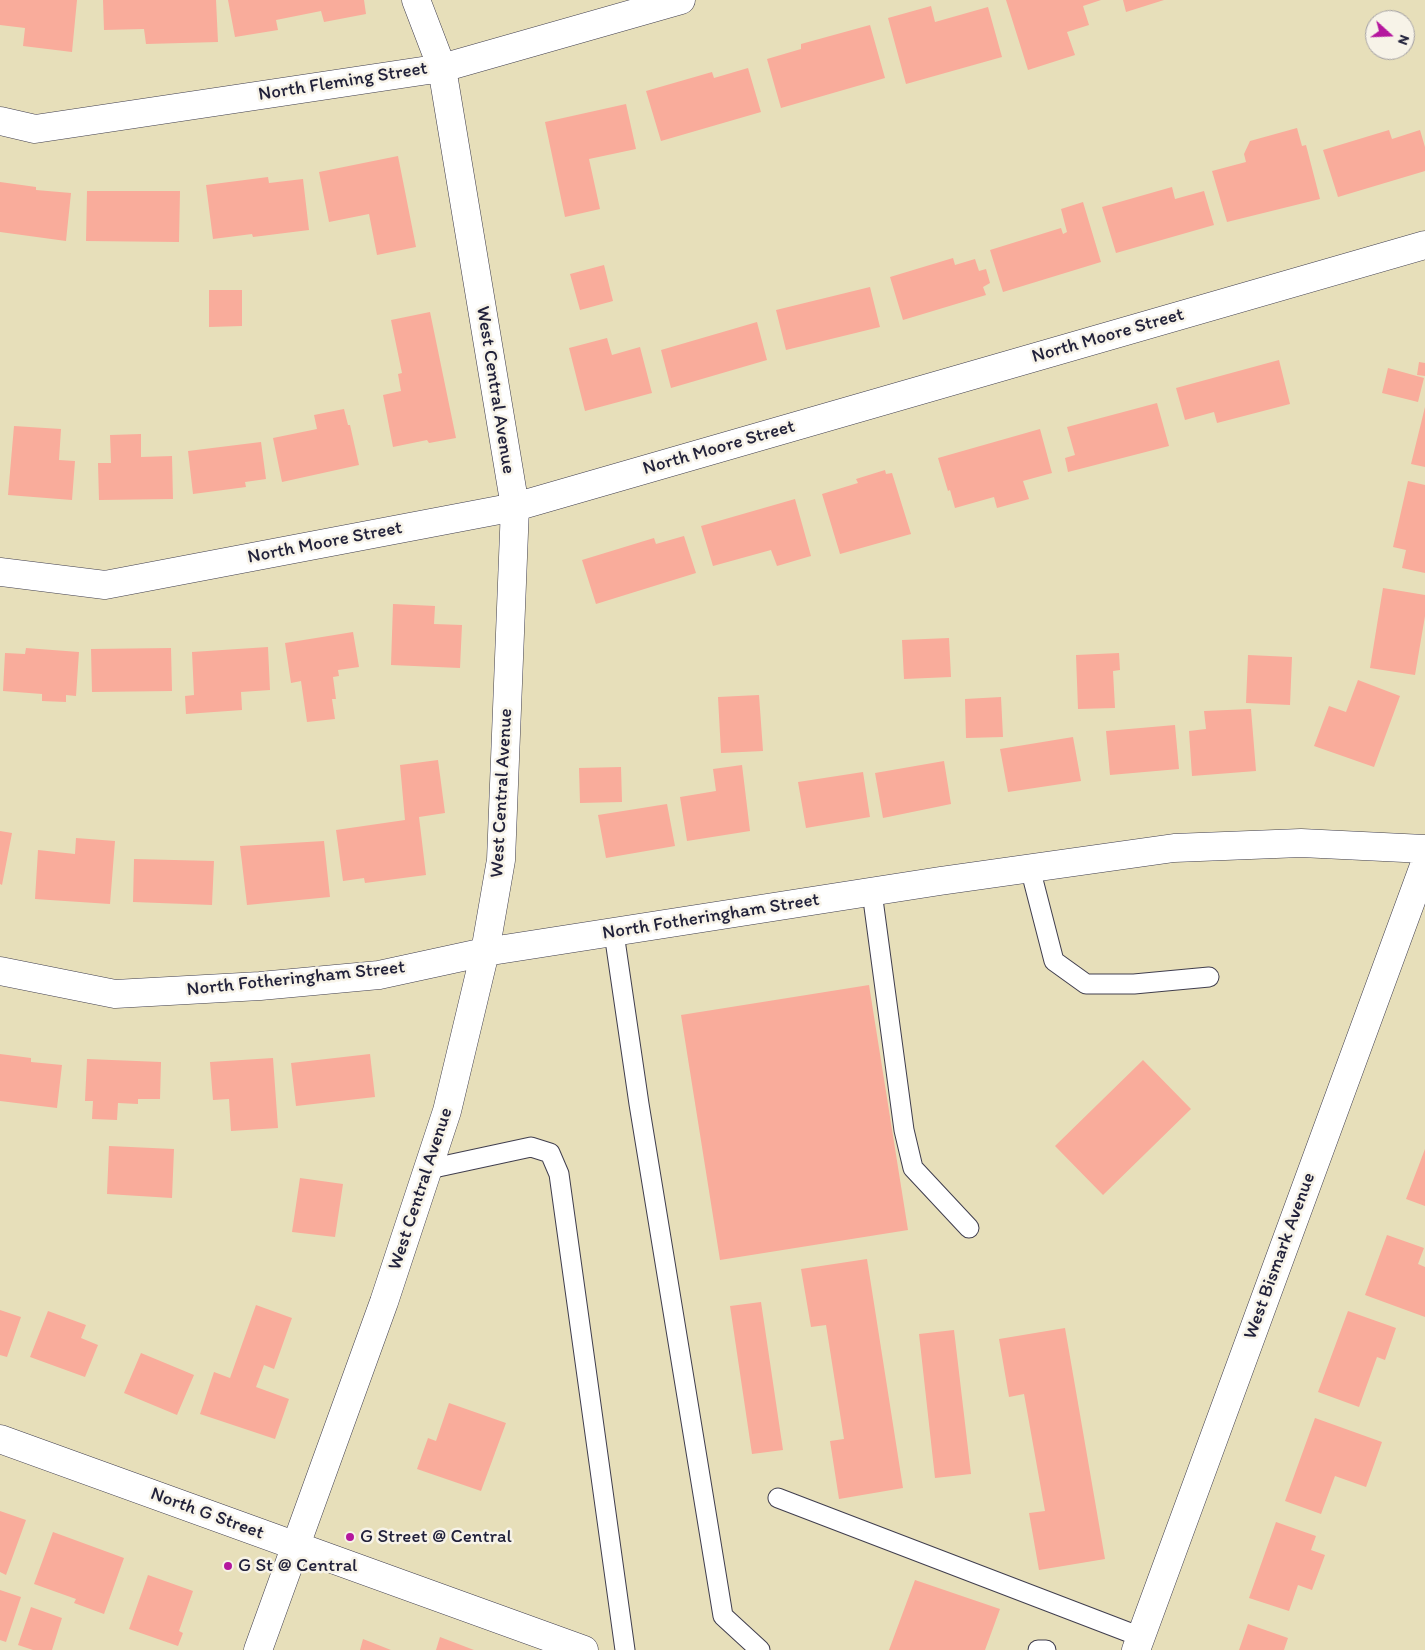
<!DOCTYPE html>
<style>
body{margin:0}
#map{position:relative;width:1425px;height:1650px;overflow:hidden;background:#e7dfba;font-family:Itim,sans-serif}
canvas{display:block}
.north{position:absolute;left:1365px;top:10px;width:50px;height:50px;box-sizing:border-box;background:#f7f3e8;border:1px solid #a29fa3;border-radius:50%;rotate:110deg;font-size:14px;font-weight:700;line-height:20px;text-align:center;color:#22223b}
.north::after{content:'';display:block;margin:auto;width:18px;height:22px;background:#b5179e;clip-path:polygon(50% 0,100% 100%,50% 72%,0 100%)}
</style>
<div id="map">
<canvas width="1425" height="1650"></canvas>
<div class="north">N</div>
</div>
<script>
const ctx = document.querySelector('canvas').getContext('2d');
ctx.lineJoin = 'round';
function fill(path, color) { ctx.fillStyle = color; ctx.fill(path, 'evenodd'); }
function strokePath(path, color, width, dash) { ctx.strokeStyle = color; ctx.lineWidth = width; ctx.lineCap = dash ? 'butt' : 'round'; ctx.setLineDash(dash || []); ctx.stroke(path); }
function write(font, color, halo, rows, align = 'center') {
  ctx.font = font + ' Itim,sans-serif'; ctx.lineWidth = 5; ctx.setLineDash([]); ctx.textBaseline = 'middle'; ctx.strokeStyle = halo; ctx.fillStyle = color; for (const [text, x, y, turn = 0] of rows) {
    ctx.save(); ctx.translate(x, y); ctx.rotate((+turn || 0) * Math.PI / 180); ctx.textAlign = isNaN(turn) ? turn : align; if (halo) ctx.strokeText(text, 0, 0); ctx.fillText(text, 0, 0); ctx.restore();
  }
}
const building = new Path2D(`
 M0,0h77l-5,52 -49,-6 2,-18 -25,-3z
 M103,0h113l2,42 -72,2 -2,-15 -40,1z
 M228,0h136l2,14 -42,8 -3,-11 -45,9 2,10 -43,7z
 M1006,0h95l-18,6 6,19 -22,7 8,23 -47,15z
 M1123,0h41l-38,12z
 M931,6l4,16 53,-15 14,50 -96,27 -18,-66z
 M870,25l15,53 -104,30 -14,-49 34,-10v-5z
 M748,68l13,44 -100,29 -15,-50 66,-19 2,6z
 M626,104l10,45 -47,10 11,50 -35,8 -20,-95z
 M1297,128l5,18 4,-1 14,54 -93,23 -15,-51 34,-9 -2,-8 6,-13z
 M1389,130l3,9 28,-9 5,17v24l-87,26 -15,-47z
 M398,156l18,91 -39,8 -8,-41 -40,8 -10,-50z
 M268,177l1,6 34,-4 6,51 -56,7 -1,-3 -39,5 -7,-54z
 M0,182l36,5v3l35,3 -5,48 -66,-9z
 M1172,187l3,12 29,-8 10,34 -98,28 -14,-46z
 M87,191h93l-1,51 -93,-1z
 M1083,202l18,60 -98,30 -13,-42 71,-22 2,6 4,-2 -6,-23z
 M953,258l2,7 20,-6 4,12 7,-2 4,14 -7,4 3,8 -83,25 -13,-43z
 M604,265l9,36 -33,9 -10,-36z
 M870,287l10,40 -94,23 -10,-40z
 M209,290h33v36l-33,1z
 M430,312l26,126 -27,5 -2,-3 -34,7 -10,-52 18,-4 -3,-17 4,-1 -11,-53z
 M757,322l10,38 -96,28 -10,-38z
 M607,338l5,17 28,-8 12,46 -67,18 -16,-63z
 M1279,360l11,44 -73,19 -3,-11 -29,8 -9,-32z
 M1419,362l6,1v13l-8,-1z
 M1388,368l36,10 -6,24 -36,-9z
 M1157,403l12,43 -101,26 -3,-14 10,-3 -8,-28z
 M1425,407v60l-14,-3z
 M344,409l4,16h2l9,40 -77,17 -9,-44 44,-9 -3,-14z
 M14,426l47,3 -2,31 16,1 -3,39 -64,-5z
 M1040,429l12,44 -29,8 6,18 -32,9 -3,-11 -39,11 -5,-18 -2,1 -10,-33z
 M141,434v23l31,-1 1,43 -74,1 -1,-37h13l-1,-28z
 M261,442l5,37 -21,3 1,5 -53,7 -5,-43z
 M885,470l1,4 6,-1 19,61 -71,20 -18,-60 36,-11 -2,-4z
 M1408,481l17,4v88l-23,-5 4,-18 -13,-3z
 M795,499l16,57 -34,10 -6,-16 -58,16 -12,-40z
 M684,536l12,37 -100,31 -14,-44 72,-22 2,6z
 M1383,588l42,7v21l-10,59 -45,-7z
 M393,604l42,2 -1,18 28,1 -2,43 -69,-3z
 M353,632l6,35 -21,3 1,6 -6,1 3,22h-4l3,20 -28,3 -6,-41 -10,2 -6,-40z
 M949,638l2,39 -47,2 -2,-39z
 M268,647l2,43 -29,2 1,18 -56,4 -1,-18 9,-1 -2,-43z
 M26,648l53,4 -3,44 -10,-1v7l-24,-1v-7l-39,-3 2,-38 20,1z
 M171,648l1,43 -80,1 -1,-43z
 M1119,653l1,17 -7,1 2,37 -37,1 -2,-54z
 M1248,655l44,2 -2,48 -44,-2z
 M1358,680l42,16 -26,71 -60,-21 15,-40 17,6z
 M759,695l4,56 -42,2 -3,-56z
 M1001,697l2,40 -37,1 -1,-39z
 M1251,709l5,62 -64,5 -3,-45 17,-2 -2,-18z
 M1175,725l4,44 -69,6 -4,-44z
 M1073,737l8,44 -73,11 -8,-43z
 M438,760l7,53 -26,4 7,58 -61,8 -1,-5 -21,3 -7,-51 69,-10 -5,-55z
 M944,761l7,43 -68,14 -8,-45z
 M742,765l8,66 -63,10 -7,-44 36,-6 -3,-22z
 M621,767l1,35 -42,1 -1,-35z
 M863,772l7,45 -64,11 -8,-46z
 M667,804l8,42 -69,12 -8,-43z
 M0,831l12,2 -10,52 -2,-1z
 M76,838l39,3 -5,63 -75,-5 3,-49 37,4z
 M324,841l6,56 -83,8 -7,-59z
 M134,859l80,2 -2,44 -79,-3z
 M869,985l39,245 -188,30 -39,-245z
 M0,1054l31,4v4l31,3 -5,43 -57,-7z
 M370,1054l5,43 -79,9 -5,-43z
 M273,1058l5,70 -47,3 -2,-32 -16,1 -3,-38z
 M87,1059l74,3 -1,37h-22v5l-20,-1 -1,17 -25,-1 1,-18h-8z
 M1143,1060l48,49 -88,86 -48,-49z
 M109,1146l65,3 -2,49 -65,-4z
 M1425,1149v57l-19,-7z
 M300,1178l43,6 -8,53 -43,-5z
 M1387,1235l37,13 -6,16 7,3v50l-60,-22z
 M867,1259l36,229 -64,11 -9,-58 14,-2 -18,-114 -15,2 -10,-58z
 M761,1302l22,148 -31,4 -22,-148z
 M256,1305l36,13 -18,51 -10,-4 -8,22 33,12 -14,40 -75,-25 14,-42 16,6z
 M0,1310l21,7 -14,40 -7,-2z
 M48,1311l38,14 -5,13 17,7 -13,32 -55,-20z
 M1348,1311l48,17 -11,32 -8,-3 -18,50 -41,-15z
 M1065,1328l40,231 -66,11 -10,-57 16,-2 -21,-117 -15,3 -10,-58z
 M954,1330l17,144 -36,4 -16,-144z
 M141,1353l53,22 -17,40 -53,-22z
 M449,1403l57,20 -25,68 -64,-22 11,-31 8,3z
 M1315,1418l67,24 -16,45 -31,-11 -14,38 -36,-13z
 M0,1511l26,9 -20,55 -6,-3z
 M1276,1522l40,14 -5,14 14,5 -13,35 -14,-5 -9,26 -40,-13z
 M53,1532l71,26 -20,56 -30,-11 2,-4 -42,-15z
 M148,1575l45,16 -14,40 4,2 -5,13 -49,-17z
 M915,1580l85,29 -15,41h-96z
 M0,1590l21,7 -15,45 -6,-2z
 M31,1607l31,11 -10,32h-19l-15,-5z
 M1248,1624l40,14 -4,12h-45z
 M440,1637l34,13h-38z
 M363,1639l28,11h-31z`);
const service = new Path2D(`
 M1030,868l24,93 32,23h48l75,-7
 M872,892l32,238 9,38 56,60
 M614,933l25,171 84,512 37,34
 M429,1169l102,-22 19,6 9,21 66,476
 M778,1498l363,139
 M1038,1650h8`);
const minor = new Path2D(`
 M0,121l35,8 407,-61 239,-68
 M0,572l105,13 410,-78 910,-262
 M0,971l115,23 145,-8 119,-11 106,-23 455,-71 234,-33 127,-5 124,6
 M0,1439l584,211
 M258,1650l126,-348 63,-191 38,-159 16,-92 14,-353 -73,-439 -26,-68
 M1136,1650l289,-787`);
const markers = [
 [350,1537,5,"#b5179e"],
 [228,1566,5,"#b5179e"]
];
const streetNames = [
 ["North Fleming Street",343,82,-9],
 ["North Moore Street",1108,336,-16],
 ["West Central Avenue",495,390,81],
 ["North Moore Street",719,448,-16],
 ["North Moore Street",325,543,-11],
 ["West Central Avenue",502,793,-87],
 ["North Fotheringham Street",711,917,-9],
 ["North Fotheringham Street",296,979,-6],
 ["West Central Avenue",421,1189,-72],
 ["West Bismark Avenue",1280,1256,-70],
 ["North G Street",207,1514,20]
];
const poiNames = [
 ["G Street @ Central",360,1537],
 ["G St @ Central",238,1566]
];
fill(building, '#f9ac9b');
strokePath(service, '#403e4e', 21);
strokePath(minor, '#403e4e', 29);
strokePath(service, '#fff', 19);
strokePath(minor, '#fff', 28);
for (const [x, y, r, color] of markers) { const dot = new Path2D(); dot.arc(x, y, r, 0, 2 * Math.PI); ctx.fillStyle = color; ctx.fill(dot); strokePath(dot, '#f7f3e8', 2); }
write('19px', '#22223b', '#f7f3e8', streetNames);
write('19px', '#22223b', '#f7f3e8', poiNames, 'left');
</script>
